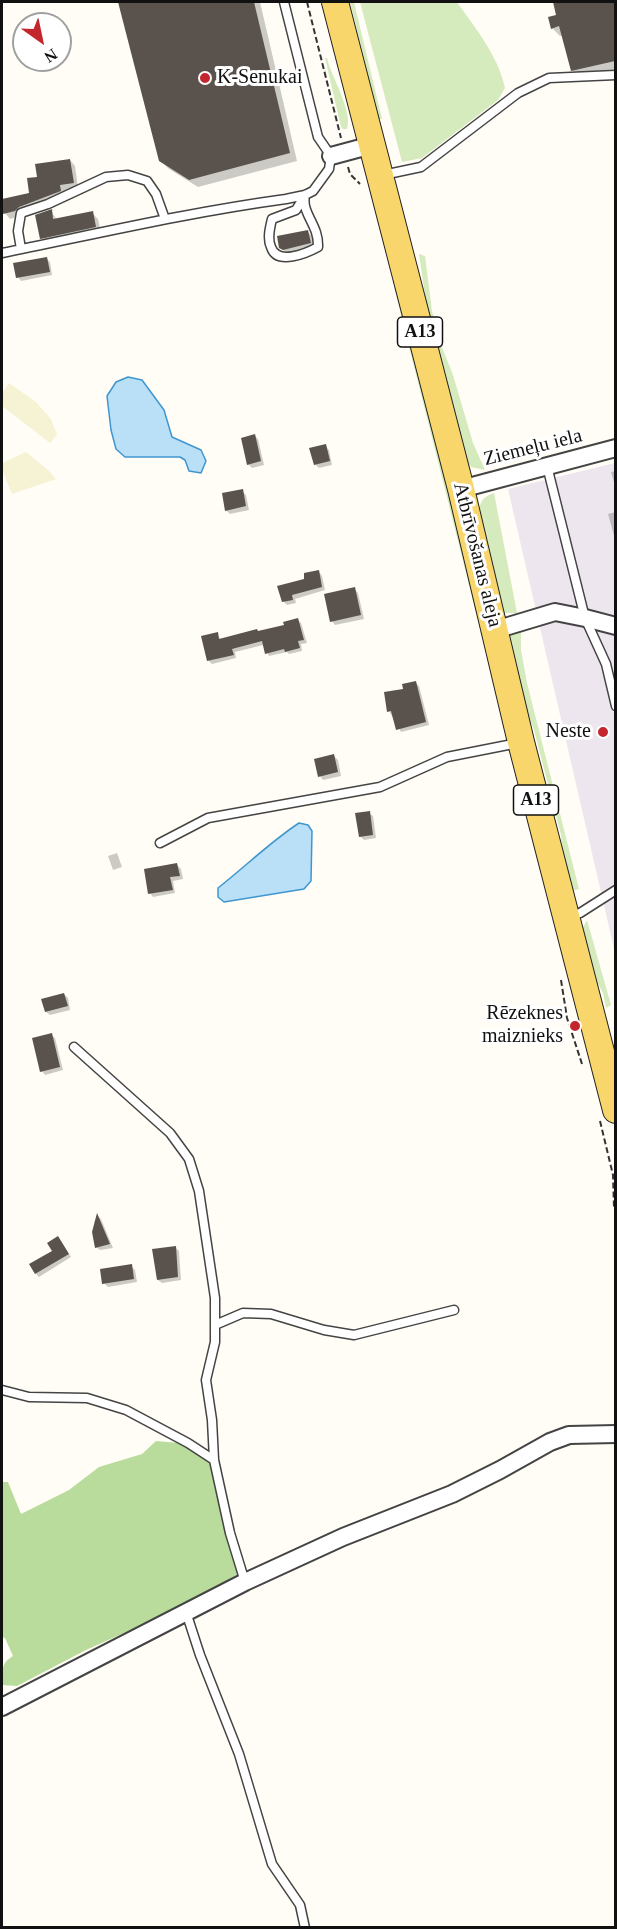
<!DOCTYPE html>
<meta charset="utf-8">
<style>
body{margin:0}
#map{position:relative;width:617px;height:1929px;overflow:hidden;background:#fffdf5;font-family:Georgia,serif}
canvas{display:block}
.frame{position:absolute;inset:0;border:3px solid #111;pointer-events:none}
.north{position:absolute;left:12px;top:12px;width:60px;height:60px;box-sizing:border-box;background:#fff;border:2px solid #a0a0a0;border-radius:50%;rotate:147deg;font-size:16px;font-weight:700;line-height:24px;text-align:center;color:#111}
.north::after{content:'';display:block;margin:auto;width:21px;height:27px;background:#c4262e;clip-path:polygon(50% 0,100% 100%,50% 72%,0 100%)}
</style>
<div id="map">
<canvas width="617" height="1929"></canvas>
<div class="frame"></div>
<div class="north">N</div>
</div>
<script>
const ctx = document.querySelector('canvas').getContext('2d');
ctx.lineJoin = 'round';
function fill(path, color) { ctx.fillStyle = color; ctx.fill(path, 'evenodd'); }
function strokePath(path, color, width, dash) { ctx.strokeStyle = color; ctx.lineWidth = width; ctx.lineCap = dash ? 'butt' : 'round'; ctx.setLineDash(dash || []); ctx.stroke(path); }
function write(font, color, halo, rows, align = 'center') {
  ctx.font = font + ' Georgia,serif'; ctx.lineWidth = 6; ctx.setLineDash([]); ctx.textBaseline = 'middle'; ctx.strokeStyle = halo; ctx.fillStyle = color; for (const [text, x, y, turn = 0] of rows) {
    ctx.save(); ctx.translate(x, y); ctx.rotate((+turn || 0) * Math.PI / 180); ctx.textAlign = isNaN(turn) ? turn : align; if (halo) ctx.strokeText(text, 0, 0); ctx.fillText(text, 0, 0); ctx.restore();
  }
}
const industrial = new Path2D(`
 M615,463v490l-107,-464z`);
const farmland = new Path2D(`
 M9,383l27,19 15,17 6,16 -7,8 -48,-37v-13z
 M26,452l22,18 8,9 -44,15 -10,-24v-7z`);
const green = new Path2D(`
 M350,2h4l28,117h-3z
 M360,2h97c18,26 41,53 48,86l-7,12 -76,58 -20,4z
 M325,58h2c4,18 26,53 20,71h-4l-2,-2z
 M419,254l6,2 7,55 8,31 13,33 20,68 12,27 -14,-3 -6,-8 -39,-157z
 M394,287h2l64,243 48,210z
 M494,493l23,120h-14l-24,-98c0,-12 3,-18 15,-22z
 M521,628v22l6,33 52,206 -10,3 -5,-25 -3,-32 -27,-105 -16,-40 -10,-51 3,-5z
 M587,920l24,85 -5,3 -3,-15 -14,-26 -9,-34z`);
const forest = new Path2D(`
 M156,1441l23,2 36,21 24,109 -44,28 -109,49 -69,36 -15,-1c0,-14 -1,-22 11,-29l-8,-18 -3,-1v-155h6l13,32 48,-24 30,-23 43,-13z`);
const water = new Path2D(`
 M128,377l14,3 22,30 8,27 29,13 5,11 -5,12 -12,-2 -4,-11 -5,-3h-55l-9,-8 -5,-19 -4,-34 9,-14z
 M299,823l9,2 4,6 -1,50 -7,8 -80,13 -6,-5v-9c27,-21 52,-46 81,-65z`);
const shadow = new Path2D(`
 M129,2h131l37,159 -99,26 -29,-18 -9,-9 -39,-156z
 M554,2h62v68l-36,8 -8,-8 -9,-35 -3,1 -8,-8 6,-12z
 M70,160l5,6 3,22 -13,2 1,6 -45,20 -11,3 -5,-6 -3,-12 28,-7 9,-16z
 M51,211l6,9 35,-7 6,6 3,14 -54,11 -6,-6z
 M308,232l3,3 3,12 -27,6 -6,-5z
 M46,258l4,4 2,13 -31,6 -3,-4z
 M255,436l3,3 6,26 -12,3 -4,-4z
 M325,446l4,4 3,15 -13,3 -4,-4z
 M616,471v18l-5,-17z
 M242,491l4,4 3,15 -19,4 -4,-4z
 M616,512v31l-8,-29z
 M319,572l3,4 3,14 -30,9 1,4 -9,2 -4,-4 23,-21z
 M354,589l4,4 6,26 -29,6 -3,-4z
 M298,620l3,3 6,20 -6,1 1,7 -13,3 -2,-2 -18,4 -6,-11 -28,7 1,6 -24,6 -3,-3 -6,-24 14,-3 4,6 65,-14z
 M415,683l4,3 10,39 -28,7 -12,-21 16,-20z
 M334,756l4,4 3,16 -18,4 -3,-4z
 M369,813l4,3 3,22 -12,2 -4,-4z
 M117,853l5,14 -9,3 -5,-14z
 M177,865l4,4 2,10 -10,2 2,12 -22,4 -3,-4z
 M64,994l4,4 2,12 -20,5 -4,-3z
 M51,1035l4,3 8,32 -18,5 -3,-4z
 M98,1216l3,3 12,29 -13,2 -4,-3z
 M61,1241l10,16 -32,20 -3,-3z
 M175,1247l4,4 2,29 -19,3 -4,-3z
 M131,1266l4,4 2,12 -29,5 -4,-4z`);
const building = new Path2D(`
 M118,2h136l36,151 -101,27 -30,-19z
 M553,2h62v59l-44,10 -12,-45 -8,3 -3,-12 8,-2z
 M70,159l4,24 -14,2 1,6 -42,16 -4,4 -12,3 -1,-15 27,-6 -2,-15 10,-1 -2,-13z
 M52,209l1,10 40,-8 3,16 -56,12 -5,-24z
 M308,230l3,13 -28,7 -4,-2 -2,-12z
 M47,257l3,15 -34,6 -3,-15z
 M255,434l6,27 -14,4 -6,-27z
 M326,444l4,17 -16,4 -5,-17z
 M243,489l3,17 -21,5 -3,-18z
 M319,570l3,17 -30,8 1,5 -11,2 -5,-16 27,-7v-6z
 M355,587l6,28 -31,7 -6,-28z
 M298,618l6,22 -6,1 2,7 -15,4 -1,-3 -19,5 -3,-13 -30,8 2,6 -27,6 -6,-25 17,-4 1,7 38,-10 1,2 26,-6 -1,-3z
 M416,681l10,41 -30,8 -5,-19 -4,1 -3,-20 19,-3 -1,-5z
 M334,754l4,18 -20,5 -4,-18z
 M370,811l3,24 -14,2 -4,-24z
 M177,863l3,13 -10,1 3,13 -25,4 -4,-25z
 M64,993l4,13 -23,6 -4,-13z
 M52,1033l8,34 -20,5 -8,-34z
 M97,1213l13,31 -15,4 -3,-16z
 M58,1236l11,18 -34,20 -6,-10 23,-13 -5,-8z
 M176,1246l2,31 -21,3 -5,-31z
 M132,1264l2,15 -32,5 -2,-15z`);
const path = new Path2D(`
 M307,2l34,136
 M348,167l2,7 10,10
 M561,980l6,38 15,46
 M600,1121l13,54 1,33`);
const service = new Path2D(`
 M383,175l38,-8 97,-74 31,-15 67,-3
 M305,195c-4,19 14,29 13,52 -11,6 -41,19 -47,0 -4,-8 -1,-20 1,-28l24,-9z
 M21,249l-3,-18 3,-18 27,-9 58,-27 22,-2 19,6 9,13 9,25
 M2,253c94,-19 188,-41 284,-54l19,-4 8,-4 16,-22 2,-13 -13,-19 -34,-135
 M547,466l38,152 21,46 10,42
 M160,843l48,-25 172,-31 67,-30 71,-14
 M570,917l10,-4 36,-23
 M74,1047l96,86 19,26 10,32 16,107v44l-9,38 6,40 2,40 16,73 15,49
 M215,1325l28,-12 28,1 53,16 30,5 100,-25
 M2,1390l27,7 58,1 39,12 62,33 26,17
 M186,1612l14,43 39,99 33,110 28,41 5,23`);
const minor = new Path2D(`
 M331,156l41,-11
 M461,489l155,-41
 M495,630l60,-18 30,6 31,8
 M2,1707l243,-125 98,-45 109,-43 48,-24 50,-28 19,-7 47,-1`);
const primary = new Path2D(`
 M335,2l126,487 60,253 95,368`);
const markers = [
 [205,78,6,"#c4262e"],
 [603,732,6,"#c4262e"],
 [575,1026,6,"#c4262e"]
];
const shields = [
 [420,332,45],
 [536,800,45]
];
const shieldNames = [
 ["A13",420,332],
 ["A13",536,800]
];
const poiNames = [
 ["K-Senukai",217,78,"left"],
 ["Neste",591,732],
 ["Rēzeknes",563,1014],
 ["maiznieks",563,1037]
];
const streetNames = [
 ["Ziemeļu iela",533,448,-14],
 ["Atbrīvošanas aleja",477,555,76]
];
fill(industrial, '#eee6ef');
fill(farmland, '#f6f3d4');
fill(green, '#d5ebbd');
fill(forest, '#b9dc9c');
fill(water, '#b9e0f7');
strokePath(water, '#3f96cf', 1.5);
fill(shadow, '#0003');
fill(building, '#5a524d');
strokePath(service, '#444', 11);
strokePath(minor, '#444', 20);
strokePath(primary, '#222', 28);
strokePath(path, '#333', 2, [6, 3]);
strokePath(service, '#fff', 8);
strokePath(minor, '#fff', 16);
strokePath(primary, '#f9d66b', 26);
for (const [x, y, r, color] of markers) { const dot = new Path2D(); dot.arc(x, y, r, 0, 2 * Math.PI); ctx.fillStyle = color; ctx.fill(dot); strokePath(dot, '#fff', 2); }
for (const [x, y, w] of shields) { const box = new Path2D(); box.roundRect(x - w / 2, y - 15, w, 30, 4.5); ctx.fillStyle = '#fff'; ctx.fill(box); strokePath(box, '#111', 1.5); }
write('bold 18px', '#111', null, shieldNames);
write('20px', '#111', '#fff', poiNames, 'right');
write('20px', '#111', '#fff', streetNames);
</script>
